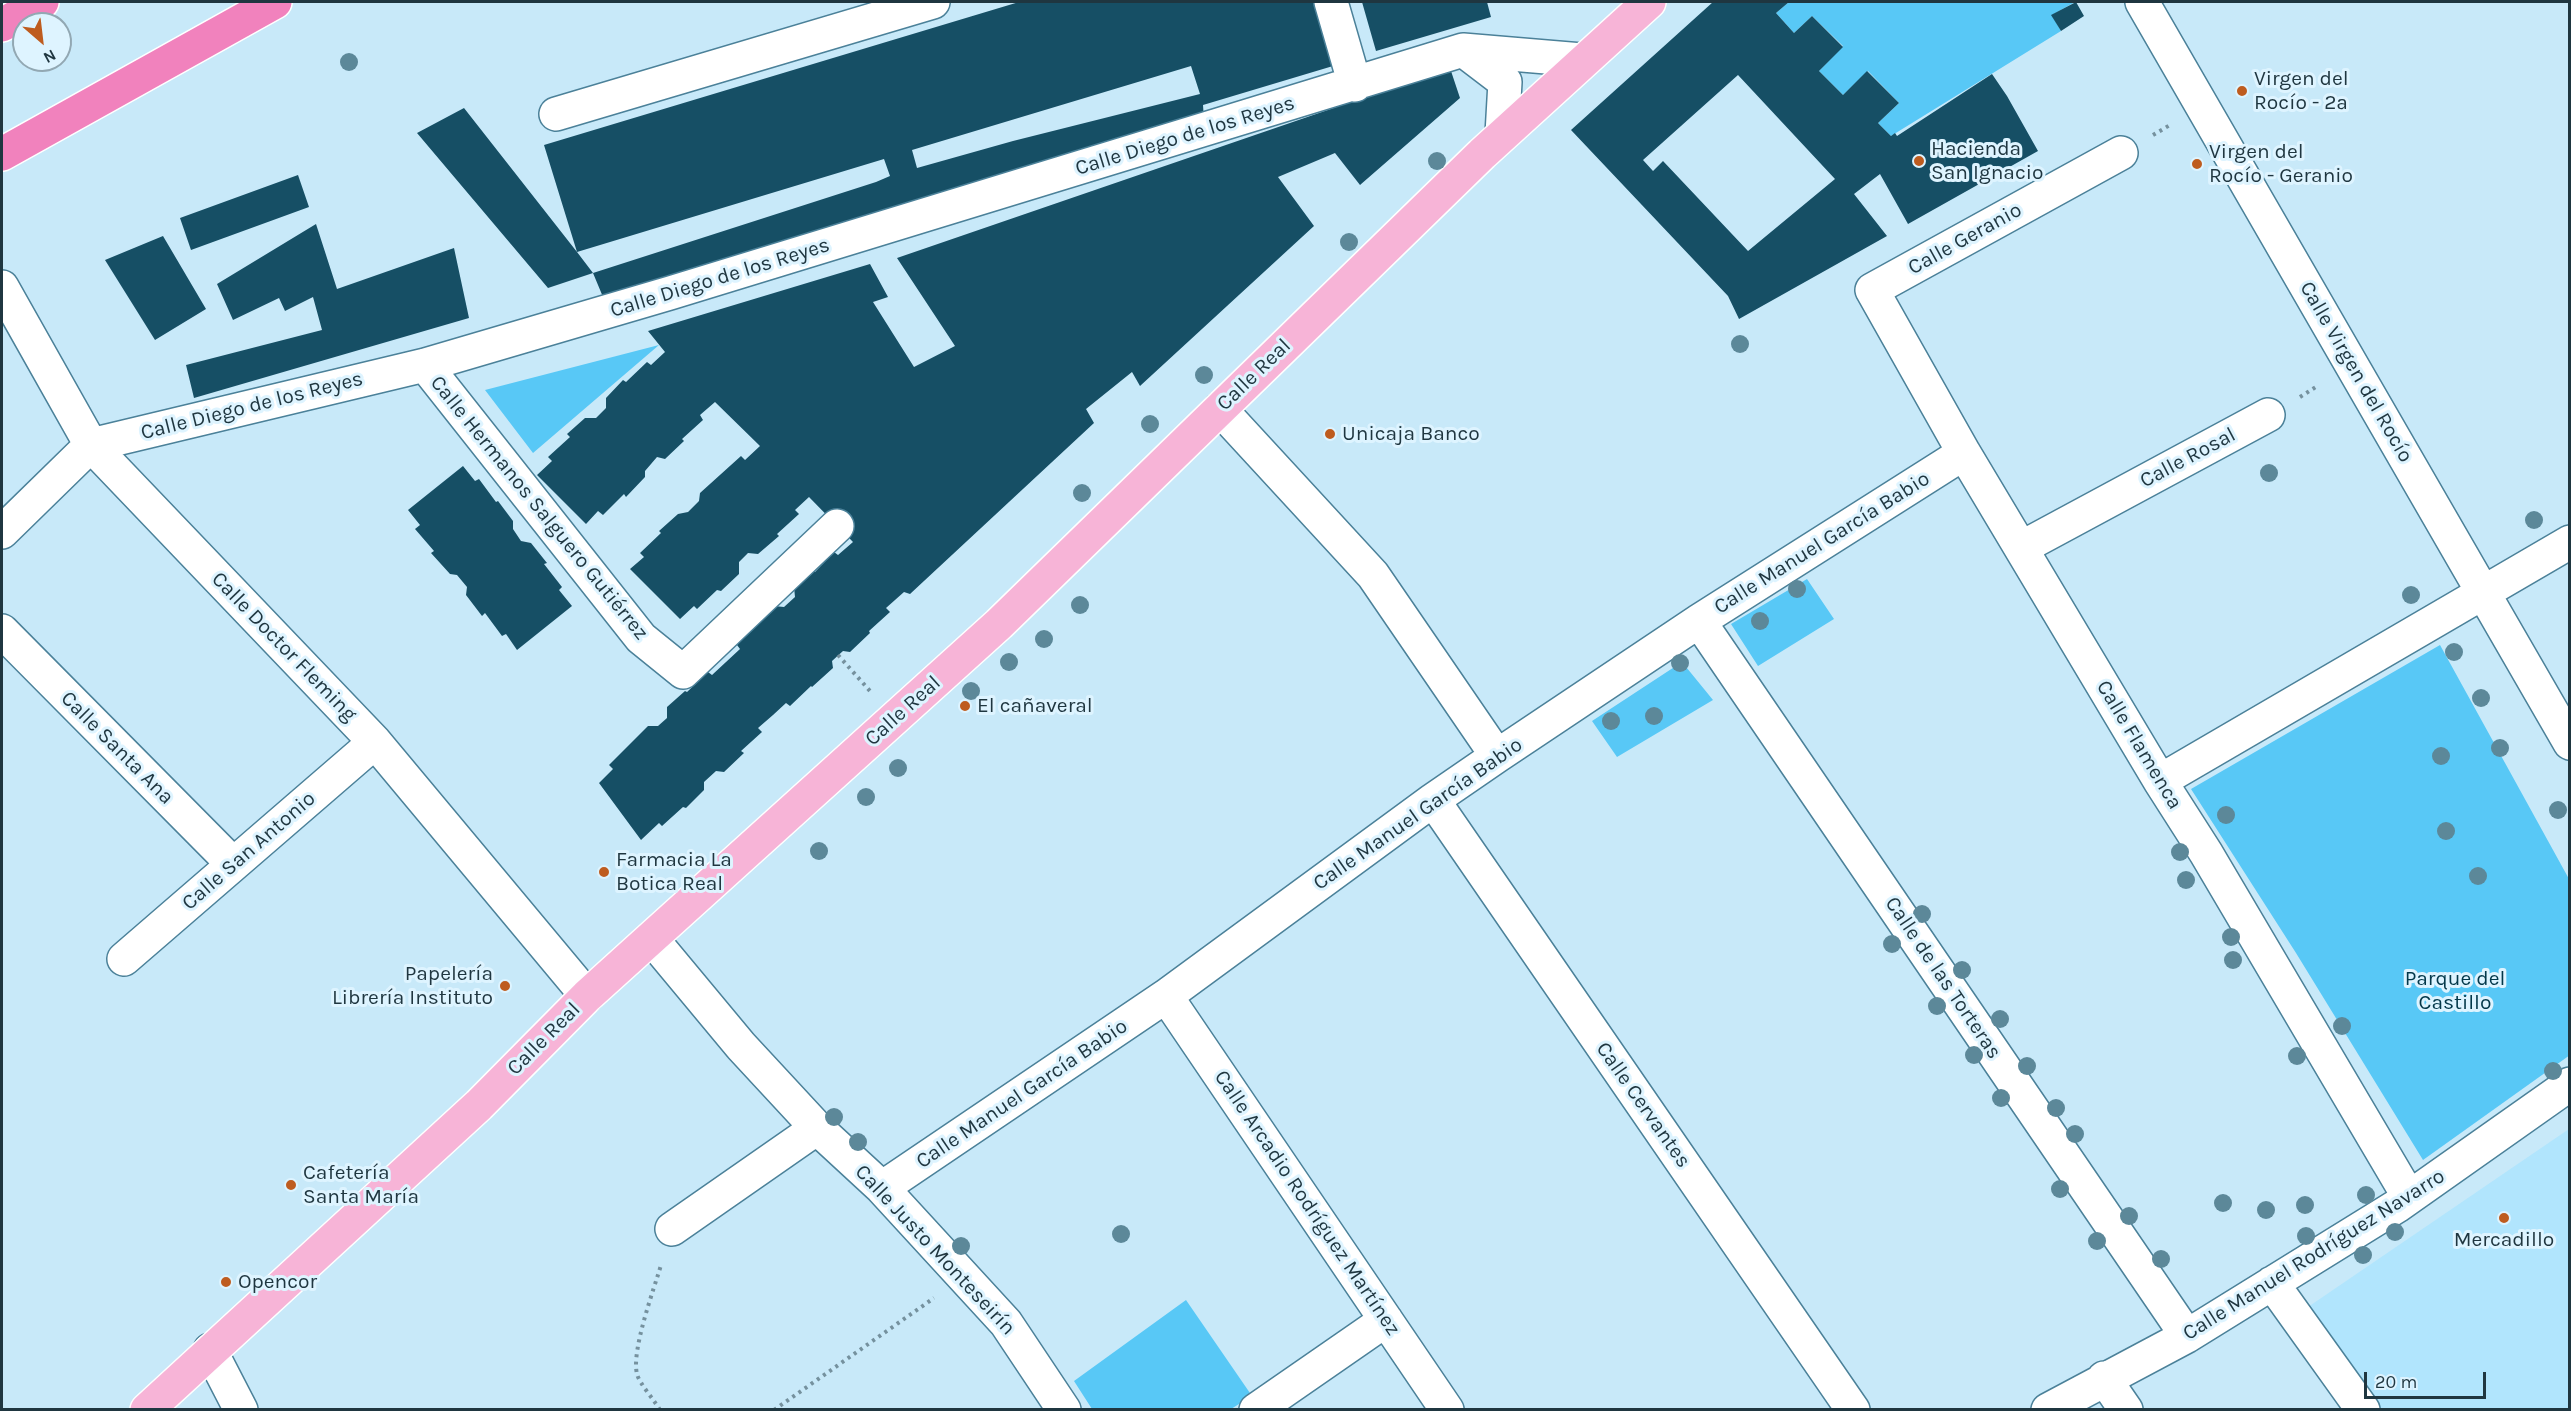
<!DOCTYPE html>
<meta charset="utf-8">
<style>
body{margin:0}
#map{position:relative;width:2571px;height:1411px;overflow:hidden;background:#c8e9f9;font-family:Karla,sans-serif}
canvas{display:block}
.frame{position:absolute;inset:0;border:3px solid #1f3640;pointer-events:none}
.north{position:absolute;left:12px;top:12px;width:60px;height:60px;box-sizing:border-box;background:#def4ff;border:2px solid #92a8b3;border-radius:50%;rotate:152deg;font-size:16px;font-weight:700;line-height:24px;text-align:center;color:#1f3640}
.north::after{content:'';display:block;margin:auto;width:21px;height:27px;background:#be5c1f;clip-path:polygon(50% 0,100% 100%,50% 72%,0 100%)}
.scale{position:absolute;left:2364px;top:1372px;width:122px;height:27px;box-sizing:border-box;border:3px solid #1f3640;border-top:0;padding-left:8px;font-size:18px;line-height:21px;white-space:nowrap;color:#1f3640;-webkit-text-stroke:4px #def4ff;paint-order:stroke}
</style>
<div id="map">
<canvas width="2571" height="1411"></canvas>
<div class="frame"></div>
<div class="north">N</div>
<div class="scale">20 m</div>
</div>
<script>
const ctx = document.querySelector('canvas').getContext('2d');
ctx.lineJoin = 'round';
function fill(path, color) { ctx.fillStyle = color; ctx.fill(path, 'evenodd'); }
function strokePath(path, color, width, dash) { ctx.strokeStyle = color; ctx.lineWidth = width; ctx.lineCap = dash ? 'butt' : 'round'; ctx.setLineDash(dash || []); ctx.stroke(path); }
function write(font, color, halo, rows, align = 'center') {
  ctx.font = font + ' Karla,sans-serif'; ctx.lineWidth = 6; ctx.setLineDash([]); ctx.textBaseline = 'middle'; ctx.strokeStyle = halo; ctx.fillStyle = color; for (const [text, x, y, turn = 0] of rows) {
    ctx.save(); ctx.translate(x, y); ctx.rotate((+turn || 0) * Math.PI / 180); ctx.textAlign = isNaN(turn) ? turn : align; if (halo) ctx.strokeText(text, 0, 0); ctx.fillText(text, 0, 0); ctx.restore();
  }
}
const built = new Path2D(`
 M2569,1129v280h-190l-71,-102z`);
const green = new Path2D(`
 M1789,2h286l-23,13 9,16 -170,105 -13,-13 21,-20 -31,-32 -25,24 -24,-24 24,-25 -31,-30 -18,17 -18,-20z
 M659,345l-126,108 -48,-63z
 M1807,579l27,40 -76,47 -27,-42z
 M2440,645l129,234 1,176 -147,105 -127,-207 -105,-164z
 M1682,662l31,38 -96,57 -25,-36z
 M1186,1300l66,96 -21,13h-139l-18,-28z`);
const building = new Path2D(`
 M1019,2h295l19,64 -130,39 1,15 -264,73 -337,104 -10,-24 283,-91 14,-6 -6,-17 -307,93 -33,-107zM1191,66l9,28 -187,47 -96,27 -5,-18z
 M1362,2h125l4,15 -115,34z
 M1713,2h76l-13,11 18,20 18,-17 31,31 -24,24 24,24 24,-24 32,32 -21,20 13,13 4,-3 2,3 95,-62 15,22 31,55 -130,73 -28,-50 -26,20 33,42 -148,83 -11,-23 -157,-166zM1738,75l97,104 -87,72 -85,-90 -10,10 -10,-11z
 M2076,2l8,14 -23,15 -10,-16z
 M1450,68l10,30 -100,87 -25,-32 -57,24 36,49 -174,160 -8,-14 -46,37 8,14 -184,171 -6,-2 -18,16 4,4 -21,19 1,2 -20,19 -7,-1 -11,10 1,7 -21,19 -1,-1 -21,20 -4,-3 -13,12 -15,13 4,4 -21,19 3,2 -20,19 -8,-1 -12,11v8l-18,18 -3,-1 -21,19 -3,-3 -18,17 -42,-57 14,-14 -4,-4 39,-39h10l9,-8v-11l18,-16 2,1 21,-20 4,3 28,-26 -3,-4 37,-39 10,1 11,-10 -1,-10 18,-17 3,2 19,-20 4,3 15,-13 -44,-45 -14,13 4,4 -22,20 2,2 -21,18 -10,-1 -9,9v12l-18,17 -4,-1 -20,19 -3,-3 -14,13 -50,-50 14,-12 -4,-4 21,-20 -2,-2 19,-17 10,-2 11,-11 1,-8 41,-37 4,4 15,-14 -45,-44 -15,13 3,5 -21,19 2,2 -19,18 -8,-2 -12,14v6l-19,20 -2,-3 -21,21 -5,-4 -12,13 -49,-49 15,-14 -4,-4 22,-20 -3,-3 18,-16h11l10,-10v-10l17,-18 3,2 21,-20 4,3 14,-13 -17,-21 222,-67 18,33 -15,5 41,65 41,-21 -58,-88z
 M464,108l113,144 16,21 -45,15 -131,-155z
 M298,175l11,32 -118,43 -11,-32z
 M316,224l21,65 117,-41 15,70 -275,80 -8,-33 136,-35 -9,-33 -28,14 -6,-13 -46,22 -16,-36z
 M163,236l43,73 -51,31 -50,-80z
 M463,466l12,15 4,-2 17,23 2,-1 15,20v8l8,12 10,2 16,20 -3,1 18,23 -3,3 13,16 -55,44 -11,-16 -4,2 -17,-23 -3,3 -16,-21 1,-8 -10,-12 -7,-1 -19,-21 3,-2 -19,-22 5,-4 -12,-15z`);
const path = new Path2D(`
 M2153,135l17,-10
 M2300,397l19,-12
 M838,655l32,36
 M660,1410c-5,-9 -21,-27 -23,-36 -6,-23 17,-85 24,-109
 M774,1410l160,-112`);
const minor = new Path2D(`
 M1331,2l24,83
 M2142,2l428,741
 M1463,50l42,32 -3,52
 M556,114l377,-112
 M2121,153l-249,137 92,163 196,328 46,72 203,344
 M2,287l89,158 284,297 212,254
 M425,365l216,273 42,34 154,-146
 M1220,409l153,166 124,181
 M2,532l89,-87 334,-80 245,-72 793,-243 119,10
 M2021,548l247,-133
 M1699,621l488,715
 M2,631l231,233
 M2160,781l410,-239
 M1433,800l420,610
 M652,939l89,107 76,82 65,60 124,135 58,87
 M124,959l251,-217
 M1166,996l281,414
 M882,1188l284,-192 267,-196 64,-44 202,-135 265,-168
 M672,1229l145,-101
 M2272,1283l91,127
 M210,1350l31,60
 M2104,1378l22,32
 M1256,1410l130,-90
 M2048,1410l139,-74 210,-130 173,-122`);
const major = new Path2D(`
 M147,1410l332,-305 108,-109 412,-372 483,-470 167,-152`);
const highway = new Path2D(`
 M2,25l40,-23
 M2,154l273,-152`);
const trees = [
 [349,62],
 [1437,161],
 [1349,242],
 [1740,344],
 [1204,375],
 [1150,424],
 [2269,473],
 [1082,493],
 [2534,520],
 [1797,589],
 [2411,595],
 [1080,605],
 [1760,621],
 [1044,639],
 [2454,652],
 [1009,662],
 [1680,663],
 [971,691],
 [2481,698],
 [1654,716],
 [1611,721],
 [2500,748],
 [2441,756],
 [898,768],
 [866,797],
 [2558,810],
 [2226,815],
 [2446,831],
 [819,851],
 [2180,852],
 [2478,876],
 [2186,880],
 [1922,914],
 [2231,937],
 [1892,944],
 [2233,960],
 [1962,970],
 [1937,1006],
 [2000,1019],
 [2342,1026],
 [1974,1055],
 [2297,1056],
 [2027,1066],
 [2553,1071],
 [2001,1098],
 [2056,1108],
 [834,1117],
 [2075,1134],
 [858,1142],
 [2060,1189],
 [2366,1195],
 [2223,1203],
 [2305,1205],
 [2266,1210],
 [2129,1216],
 [2395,1232],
 [1121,1234],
 [2306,1236],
 [2097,1241],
 [961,1246],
 [2363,1255],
 [2161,1259]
];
const markers = [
 [2242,91,6,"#be5c1f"],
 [1919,161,6,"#be5c1f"],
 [2197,164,6,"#be5c1f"],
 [1330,434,6,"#be5c1f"],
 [965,706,6,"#be5c1f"],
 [604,872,6,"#be5c1f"],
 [505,986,6,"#be5c1f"],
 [291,1185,6,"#be5c1f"],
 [2504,1218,6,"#be5c1f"],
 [226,1282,6,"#be5c1f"]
];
const poiNames = [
 ["Virgen del",2254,79],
 ["Rocío - 2ª",2254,103],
 ["Hacienda",1931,149],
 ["San Ignacio",1931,173],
 ["Virgen del",2209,152],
 ["Rocío - Geranio",2209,176],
 ["Unicaja Banco",1342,434],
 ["El cañaveral",977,706],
 ["Farmacia La",616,860],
 ["Botica Real",616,884],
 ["Papelería",493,974,"right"],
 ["Librería Instituto",493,998,"right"],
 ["Cafetería",303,1173],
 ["Santa María",303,1197],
 ["Mercadillo",2504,1240,"center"],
 ["Opencor",238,1282]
];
const streetNames = [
 ["Calle Diego de los Reyes",1185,136,-17],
 ["Calle Geranio",1965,239,-29],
 ["Calle Diego de los Reyes",720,278,-17],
 ["Calle Virgen del Rocío",2356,372,60],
 ["Calle Real",1254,375,-44],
 ["Calle Diego de los Reyes",252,406,-14],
 ["Calle Rosal",2188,458,-28],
 ["Calle Hermanos Salguero Gutiérrez",539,508,51],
 ["Calle Manuel García Babio",1822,543,-32],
 ["Calle Doctor Fleming",284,647,46],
 ["Calle Real",903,711,-42],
 ["Calle Flamenca",2139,745,59],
 ["Calle Santa Ana",117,748,45],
 ["Calle Manuel García Babio",1418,814,-35],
 ["Calle San Antonio",249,851,-41],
 ["Calle de las Torteras",1943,978,56],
 ["Calle Real",544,1039,-45],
 ["Calle Manuel García Babio",1022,1094,-34],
 ["Calle Cervantes",1643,1105,55],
 ["Calle Arcadio Rodríguez Martínez",1307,1203,56],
 ["Calle Justo Monteseirín",935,1250,47],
 ["Calle Manuel Rodríguez Navarro",2314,1255,-32]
];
const parkNames = [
 ["Parque del",2455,979],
 ["Castillo",2455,1003]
];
fill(built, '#b1e5fd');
fill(green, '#58c8f6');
fill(building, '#164f65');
strokePath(minor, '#4b8199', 36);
strokePath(major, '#fff', 36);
strokePath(highway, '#fff', 36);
strokePath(path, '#75919e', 4, [3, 4.5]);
strokePath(minor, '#fff', 33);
strokePath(major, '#f7b4d7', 33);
strokePath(highway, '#f182bd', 33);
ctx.fillStyle = '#5c8899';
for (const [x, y] of trees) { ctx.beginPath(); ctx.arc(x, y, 9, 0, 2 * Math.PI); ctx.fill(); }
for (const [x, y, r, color] of markers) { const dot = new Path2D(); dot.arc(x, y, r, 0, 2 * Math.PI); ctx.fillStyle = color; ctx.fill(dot); strokePath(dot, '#def4ff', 2); }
write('21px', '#1f3640', '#def4ff', poiNames, 'left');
write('21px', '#1f3640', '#def4ff', streetNames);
write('21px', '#03384a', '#def4ff', parkNames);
</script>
